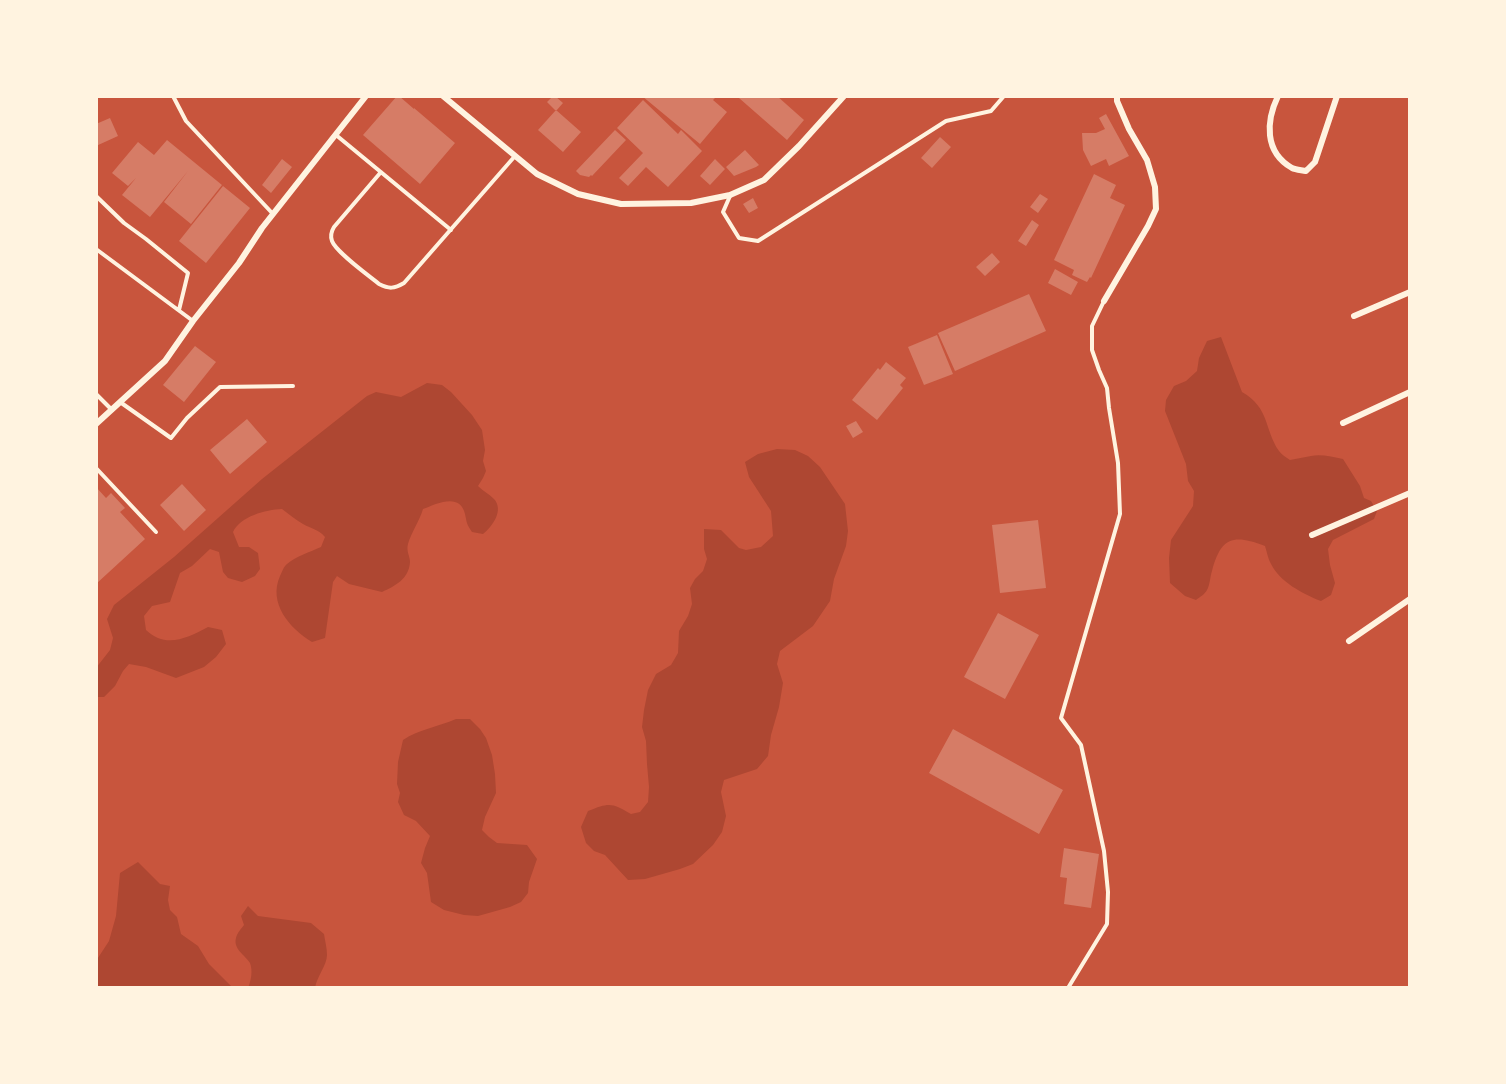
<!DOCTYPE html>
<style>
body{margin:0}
#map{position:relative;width:1506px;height:1084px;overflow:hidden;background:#c8553d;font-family:"PT Sans",sans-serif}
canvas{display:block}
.frame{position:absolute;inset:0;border:98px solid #fff3e0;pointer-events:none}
</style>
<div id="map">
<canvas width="1506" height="1084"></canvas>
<div class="frame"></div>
</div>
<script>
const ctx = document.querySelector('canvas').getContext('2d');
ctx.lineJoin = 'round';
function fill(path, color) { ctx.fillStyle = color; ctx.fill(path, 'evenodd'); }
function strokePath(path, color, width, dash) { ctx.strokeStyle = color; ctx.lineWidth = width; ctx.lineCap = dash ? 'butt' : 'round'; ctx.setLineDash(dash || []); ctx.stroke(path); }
const green = new Path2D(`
 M1221,337l21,55c28,16 22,37 37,59 3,4 7,6 11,9 7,-1 14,-3 21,-4 10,-2 22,1 32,3l17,27 4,12 7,3 6,10 -3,8 -41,21 -5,9 2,16 5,18 -4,12 -10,6c-18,-7 -41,-19 -50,-37 -3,-5 -4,-12 -6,-18 -32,-12 -44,-9 -53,25 -2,6 -2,14 -5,19 -2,4 -7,7 -11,10l-11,-4 -15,-13 -1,-25 2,-18 22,-34 1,-15 -6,-10 -2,-17 -21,-53 1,-11 8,-14 12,-5 11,-10 2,-13 8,-17z
 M427,383l15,2 9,7 21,23 10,15 3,20 -2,11 3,10 -3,7 -5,8c5,5 11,8 16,13 10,11 -1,27 -11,35l-11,-2c-6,-9 -5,-9 -7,-18 -5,-22 -29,-10 -42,-5 -3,11 -12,24 -15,35 -2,7 2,12 2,18 -1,17 -15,24 -28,30l-33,-8 -12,-8 -4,6 -8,56 -13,4c-23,-14 -44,-39 -32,-66 2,-4 4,-10 7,-12 9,-8 23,-12 34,-17l4,-10c-7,-8 -13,-8 -22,-13 -7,-4 -14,-10 -21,-15 -17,1 -41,7 -49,23l6,15h10l9,6 2,16 -5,7 -13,6 -14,-4 -5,-6 -4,-20 -9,-3 -18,17 -12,7 -10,29 -18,4 -8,10 2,14c20,19 41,8 62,-3l14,3 4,14 -10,13 -12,10 -28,11 -30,-11 -17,-3 -6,7 -8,15 -11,11h-8v-29l14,-18 3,-12 -6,-19 7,-14 60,-48 88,-78 105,-83 9,-4 25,5z
 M777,449l18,1 13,6 12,11 25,37 3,27 -2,15 -12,33 -4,22 -17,25 -33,25 -3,13 6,19 -4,24 -8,28 -3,21 -11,13 -33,11 -3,12 5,24 -4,16 -9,13 -20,19 -13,5 -35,10 -17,1 -23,-25 -11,-4 -8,-8 -5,-16 7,-16c22,-9 24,-8 43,3l9,-2 8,-10 1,-15 -2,-23 -1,-23 -4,-14 2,-17 4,-20 8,-16 15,-9 7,-12 1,-22 9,-15 4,-12 -2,-16 5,-9 8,-8 4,-12 -3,-10v-20l17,1 18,18 7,2 15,-3 12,-11 -2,-25 -22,-34 -4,-15 13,-8z
 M456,719h14l10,10 6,9 6,17 3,19 1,19 -11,24 -3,13 7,7 8,6 30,2 10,14 -8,23 -1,11 -7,9 -11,5 -32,9 -14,-1 -20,-5 -13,-8 -4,-29 -6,-10 4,-15 5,-12 -14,-15 -12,-6 -6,-13 2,-9 -3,-9 1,-22 5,-22c16,-11 35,-13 53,-21z
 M138,862l22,22 10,2 -2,14 2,10 7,7 4,17 17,12 11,18 24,24h-137v-27l13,-20 7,-25 4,-43z
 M248,906l10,10 53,7 13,11c1,7 3,14 3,21 0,10 -10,21 -12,33h-67c3,-7 5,-17 2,-25 -5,-8 -17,-14 -14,-25 1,-5 5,-9 8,-13l-3,-9z`);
const building = new Path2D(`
 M397,96h2l15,13v-1l41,35 -35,41 -57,-49z
 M553,96h2l8,7 -7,8 -9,-9z
 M642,96h75l-4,4 14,12 -27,32z
 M741,96h36l27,24 -17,20 -48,-42z
 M643,100l35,34 3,-4 21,21 -34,36 -22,-20 -18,19 -9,-8 24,-25 -26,-25z
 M556,110l25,22 -18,20 -25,-22z
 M1106,114l23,42 -20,10 -3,-7 -15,7 -8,-16 -1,-17h14l9,-4 -6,-11z
 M110,118l8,18 -22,10v-22z
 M615,130l11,10 -34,36 -1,-1 -2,2 -9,-2 -4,-4z
 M940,137l11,10 -19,21 -11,-10z
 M167,140l55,45 -31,39 -27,-22 24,-31 -38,46 -28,-22 14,-17 -8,8 -16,-13 26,-31 16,13z
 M745,150l14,15 -3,2 -22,9 -8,-9z
 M282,159l10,8 -21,26 -9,-8z
 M715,159l10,10 -15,16 -10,-9z
 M1094,174l22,11 -6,13 15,7 -34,73 -1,-1 -3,5 -15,-7 2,-5 -20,-10z
 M223,186l27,22 -44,55 -27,-22z
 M1040,194l8,5 -10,14 -8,-6z
 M753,198l5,10 -9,5 -6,-9z
 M1032,220l7,5 -13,21 -8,-5z
 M992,253l8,9 -15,14 -9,-9z
 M1055,269l23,13 -7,13 -23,-12z
 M1029,294l17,37 -91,40 -17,-38z
 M937,335l16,39 -29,11 -16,-38z
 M195,346l21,16 -32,40 -21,-17z
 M886,362l20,16 -6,7 3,3 -26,32 -25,-20 26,-32 2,2z
 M247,419l20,23 -37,32 -20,-24z
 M856,421l7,11 -10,6 -7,-12z
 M182,484l24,26 -22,21 -24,-26z
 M96,487l10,11 5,-5 14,15 -5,4 25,27 -49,45z
 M1038,520l8,68 -46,5 -8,-68z
 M998,613l41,22 -34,64 -41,-22z
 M953,729l110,61 -24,44 -110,-61z
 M1064,848l35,6 -8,54 -27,-4 3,-26 -7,-1z`);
const service = new Path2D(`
 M173,96l13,25 87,93
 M336,135l115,95
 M381,172l-47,55c-3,5 -4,9 -2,14 4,11 36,34 47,43 10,5 15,5 25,-1l111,-127
 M96,196l28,27 22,16 42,34 -9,37
 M730,196l-7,16 16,26 19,3 188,-120 45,-10 13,-15
 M96,249l97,72
 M96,394l16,16
 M120,402l51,36 16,-20 33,-31 73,-1
 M96,468l60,64
 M1068,988l39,-64 1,-32 -4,-41 -23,-106 -20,-27 59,-204 -2,-51 -9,-55 -2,-20 -8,-18 -7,-20v-24l12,-25`);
const minor = new Path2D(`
 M443,96l94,78 41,20 43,10 70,-1 39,-8 34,-15 35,-34 45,-50
 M1278,96c-12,25 -14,56 14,72 4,2 10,2 14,3l9,-9 22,-66
 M1104,301l44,-75 8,-17 -1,-22 -8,-27 -18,-31 -12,-28v-5
 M1354,316l56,-24
 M1343,423l67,-31
 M96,424l69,-63 28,-40 46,-58 23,-35 104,-132
 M1312,535l98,-42
 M1349,641l61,-42`);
fill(green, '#ae4732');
fill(building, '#d67c66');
strokePath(service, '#fff3e0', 4);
strokePath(minor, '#fff3e0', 6);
</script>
